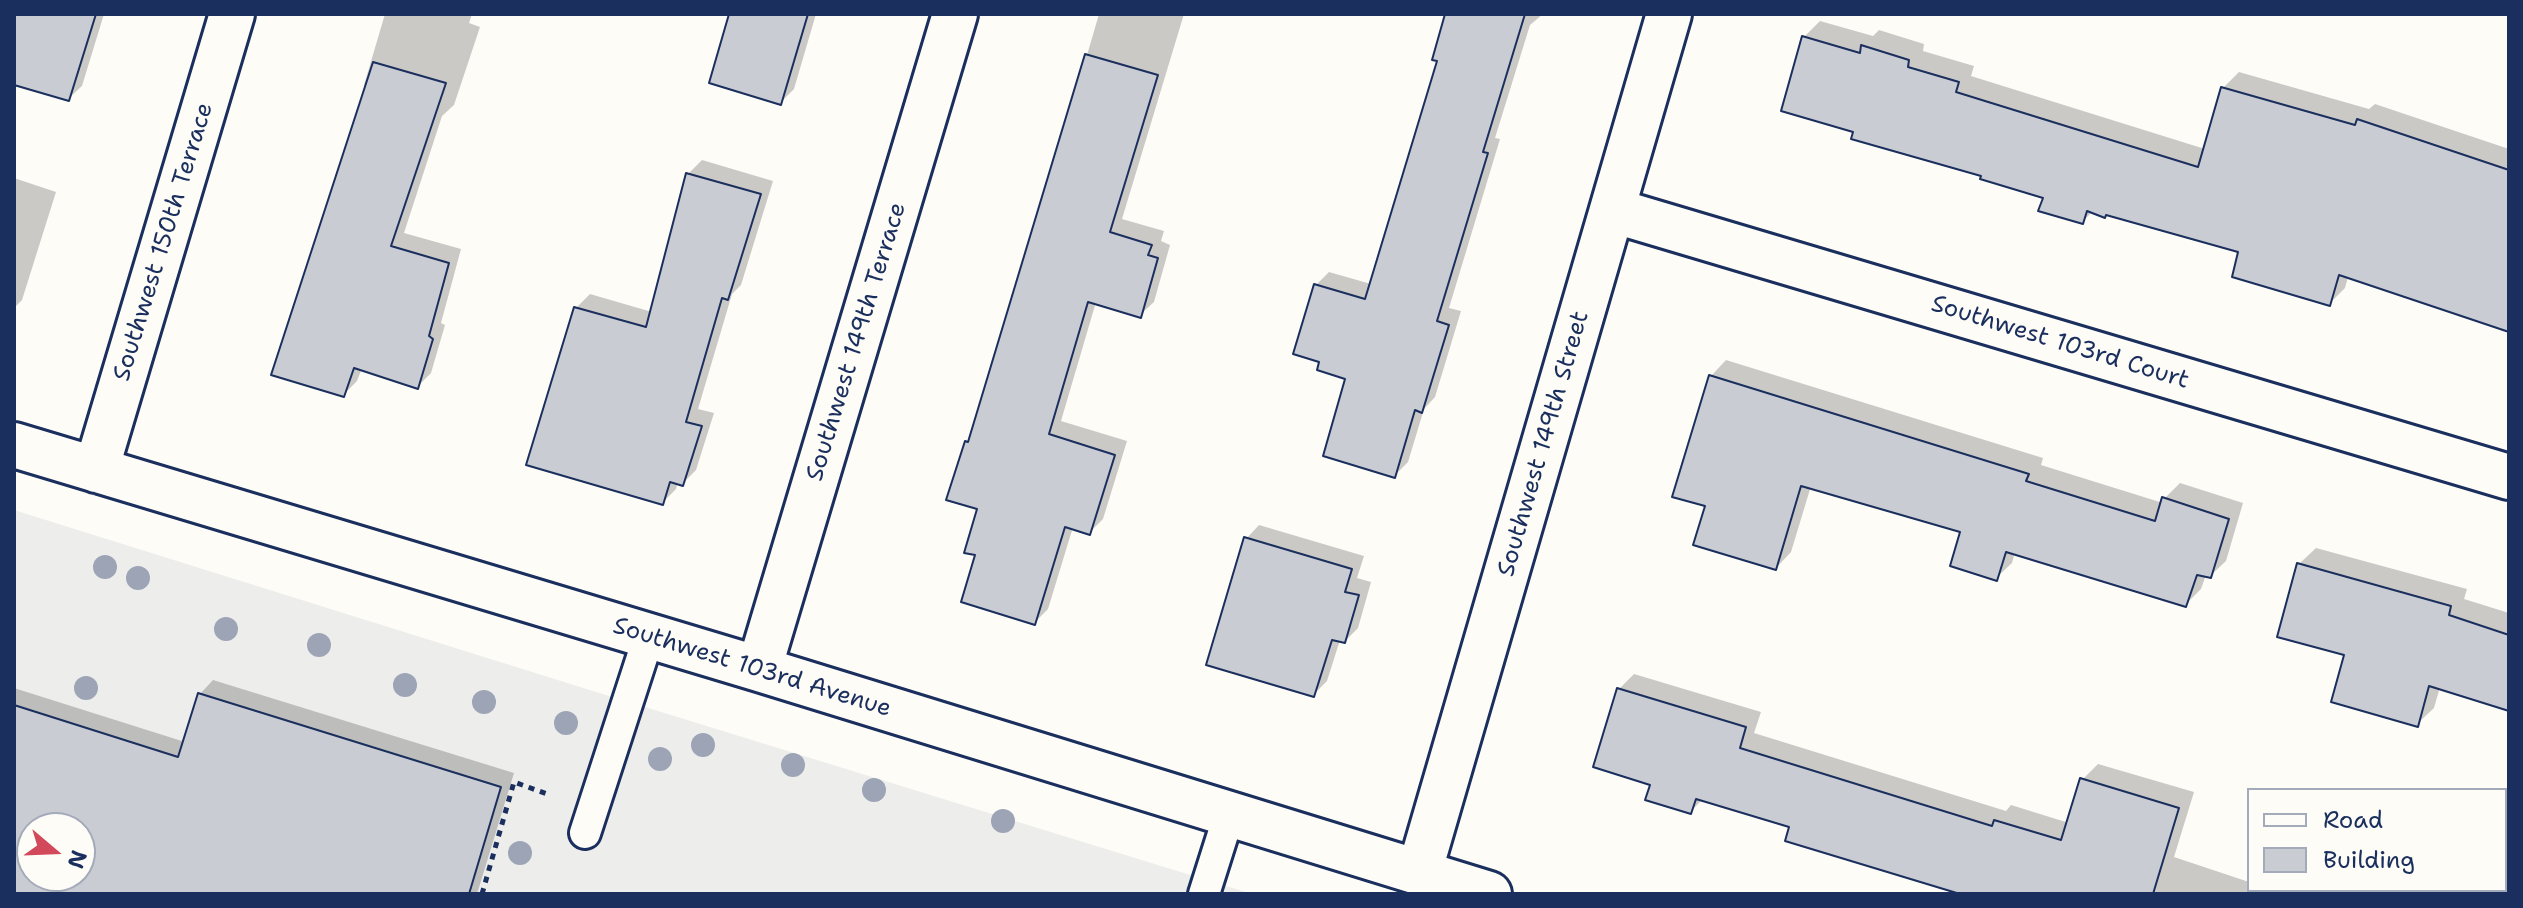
<!DOCTYPE html>
<style>
body{margin:0}
#map{position:relative;width:2523px;height:908px;overflow:hidden;background:#fdfcf7;font-family:"Shantell Sans",sans-serif}
canvas{display:block}
.frame{position:absolute;inset:0;border:16px solid #1b2f5e;pointer-events:none}
.legend{position:absolute;left:2247px;top:788px;width:260px;height:104px;box-sizing:border-box;background:#fdfcf7;border:2px solid #a3aaba;margin:0;padding:10px 14px;list-style:none;font-size:24px;color:#1b2f5e}
.legend li{display:flex;align-items:center;gap:16px;height:40px}
.legend b{width:40px;border:2px solid #a3aaba}
.north{position:absolute;left:16px;top:812px;width:80px;height:80px;box-sizing:border-box;background:#fdfcf7;border:2px solid #a3aaba;border-radius:50%;rotate:109deg;font-size:22px;font-weight:700;line-height:32px;text-align:center;color:#1b2f5e}
.north::after{content:'';display:block;margin:auto;width:28px;height:36px;background:#d1495b;clip-path:polygon(50% 0,100% 100%,50% 72%,0 100%)}
</style>
<div id="map">
<canvas width="2523" height="908"></canvas>
<div class="frame"></div>
<ul class="legend">
<li><b style="height:10px;background:#fdfcf7"></b>Road</li>
<li><b style="height:22px;background:#c9ccd3"></b>Building</li>
</ul>
<div class="north">N</div>
</div>
<script>
const ctx = document.querySelector('canvas').getContext('2d');
ctx.lineJoin = 'round';
function fill(path, color) { ctx.fillStyle = color; ctx.fill(path, 'evenodd'); }
function strokePath(path, color, width, dash) { ctx.strokeStyle = color; ctx.lineWidth = width; ctx.lineCap = dash ? 'butt' : 'round'; ctx.setLineDash(dash || []); ctx.stroke(path); }
function write(font, color, halo, rows, align = 'center') {
  ctx.font = font + ' "Shantell Sans",sans-serif'; ctx.lineWidth = 8; ctx.setLineDash([]); ctx.textBaseline = 'middle'; ctx.strokeStyle = halo; ctx.fillStyle = color; for (const [text, x, y, turn = 0] of rows) {
    ctx.save(); ctx.translate(x, y); ctx.rotate((+turn || 0) * Math.PI / 180); ctx.textAlign = isNaN(turn) ? turn : align; if (halo) ctx.strokeText(text, 0, 0); ctx.fillText(text, 0, 0); ctx.restore();
  }
}
const built = new Path2D(`
 M14,510l579,181 659,203h-1238zM32,828h48v48h-48z`);
const shadow = new Path2D(`
 M19,14h85l-22,72 -14,13 -54,-16v-51z
 M385,14h87l-3,9 11,4 -26,78 -12,11 -38,117 57,16 -20,74 4,2 -14,48 -13,13 -56,-18 -5,13 -13,13 24,-308 -4,-1z
 M731,14h85l-22,75 -14,14z
 M1099,14h85l-62,205 42,12 -3,10 9,4 -16,57 -14,13 -44,-13 -35,119 66,20 -24,78 -13,13 -17,-5 -25,82 -14,14 -56,-69 2,-46 -14,-66 6,-5 71,-231z
 M1447,14h96l-13,11 -35,113 5,1 -51,169 12,3 -26,86 -11,12 -16,53 -14,14 -46,-98 -26,-18 -6,-75 13,-13 42,12 69,-224z
 M1820,21l53,15 6,-6 45,14 -1,7 51,15 -3,10 234,73 18,-61 16,-16 130,37 6,-5 134,45v181l-161,-53 -3,11 -16,16 -88,-54 -148,-39 -11,11 -36,-25 -191,-67 -51,-93z
 M702,160l71,21 -32,104 -9,9 -34,115 16,4 -18,57 -13,13 -5,-1 -2,7 -14,14 -86,-195 14,-14 62,18 36,-138z
 M14,178l42,14 -34,108 -8,8z
 M1726,360l317,98 -2,7 122,38 1,-4 16,-16 63,20 -17,58 -16,15 -4,-1 -5,14 -16,16 -170,-53 -3,11 -16,15 -34,-47 -151,-45 -20,66 -15,16 -69,-63 4,-129z
 M1259,525l105,31 -7,22 14,4 -13,46 -13,13 -5,-1 -13,41 -14,14 -67,-156z
 M2316,548l151,41 -3,10 45,14v96l-69,-22 -6,21 -17,16 -70,-70 -48,-90z
 M1634,674l127,38 -7,21 252,78 5,-6 58,18 13,-43 16,-16 96,28 -20,65 75,25v8h25l12,4h-319l-176,-68 -88,-27 -13,13 -37,-28 -34,-95z
 M213,680l301,93 -37,121h-463v-206l171,54 15,-48zM32,828h48v48h-48z`);
const building = new Path2D(`
 M14,14h82l-27,87 -55,-16z
 M729,14h79l-27,91 -72,-22z
 M1445,14h80l-42,138 5,1 -51,168 12,4 -27,88 -7,-3 -20,68 -72,-22 22,-77 -28,-9 2,-8 -26,-8 21,-70 51,15 72,-238 -5,-1z
 M1802,36l58,17 1,-8 48,15 -1,7 51,15 -3,10 242,75 23,-80 134,38 2,-6 152,51v162l-170,-57 -9,31 -98,-29 6,-25 -132,-37 -1,3 -18,-7 -4,13 -45,-13 5,-13 -63,-19 1,-3 -130,-37 2,-7 -72,-21z
 M1085,54l73,21 -48,157 42,13 -4,10 10,3 -17,60 -53,-16 -39,132 66,21 -25,80 -25,-8 -30,98 -74,-23 14,-47 -11,-2 13,-44 -31,-9 19,-59 3,1z
 M373,62l73,21 -55,163 58,17 -20,73 4,3 -15,50 -64,-21 -10,29 -73,-22z
 M686,173l75,21 -33,106 -6,-2 -36,124 16,4 -19,60 -13,-4 -7,23 -137,-40 48,-158 72,20z
 M1709,375l320,99 -3,7 129,40 7,-24 67,22 -18,59 -14,-3 -11,32 -180,-55 -9,29 -47,-15 10,-34 -159,-46 -25,84 -83,-25 12,-39 -33,-9z
 M1244,537l108,32 -7,23 14,3 -14,48 -13,-3 -18,57 -108,-32z
 M2297,563l154,43 -2,9 60,20v76l-80,-25 -11,41 -87,-25 13,-47 -67,-18z
 M1617,688l129,39 -6,21 252,78 2,-6 67,20 19,-62 99,30 -26,86h-193l-175,-53 4,-14 -93,-28 -5,15 -46,-14 5,-15 -57,-18z
 M198,693l303,94 -32,107h-455v-189l164,52zM32,828h48v48h-48z`);
const path = new Path2D(`
 M482,894l32,-112 36,13`);
const service = new Path2D(`
 M585,833l64,-197
 M1204,894l25,-79`);
const minor = new Path2D(`
 M1612,210l897,267
 M14,445l745,224 730,225
 M96,470l136,-456
 M759,669l196,-655
 M1419,873l250,-859`);
const trees = [
 [105,567],
 [138,578],
 [226,629],
 [319,645],
 [405,685],
 [86,688],
 [484,702],
 [566,723],
 [703,745],
 [660,759],
 [793,765],
 [874,790],
 [1003,821],
 [520,853]
];
const streetNames = [
 ["Southwest 150th Terrace",164,242,-73],
 ["Southwest 149th Terrace",857,342,-73],
 ["Southwest 103rd Court",2060,343,17],
 ["Southwest 149th Street",1544,444,-74],
 ["Southwest 103rd Avenue",752,668,17]
];
fill(built, '#edeeec');
fill(shadow, '#0003');
fill(building, '#c9ccd3');
strokePath(building, '#1b2f5e', 2);
strokePath(service, '#1b2f5e', 36);
strokePath(minor, '#1b2f5e', 50);
strokePath(path, '#1b2f5e', 5, [6, 6]);
strokePath(service, '#fdfcf7', 30);
strokePath(minor, '#fdfcf7', 44);
ctx.fillStyle = '#9ca4b5';
for (const [x, y] of trees) { ctx.beginPath(); ctx.arc(x, y, 12, 0, 2 * Math.PI); ctx.fill(); }
write('24px', '#1b2f5e', '#fdfcf7', streetNames);
</script>
